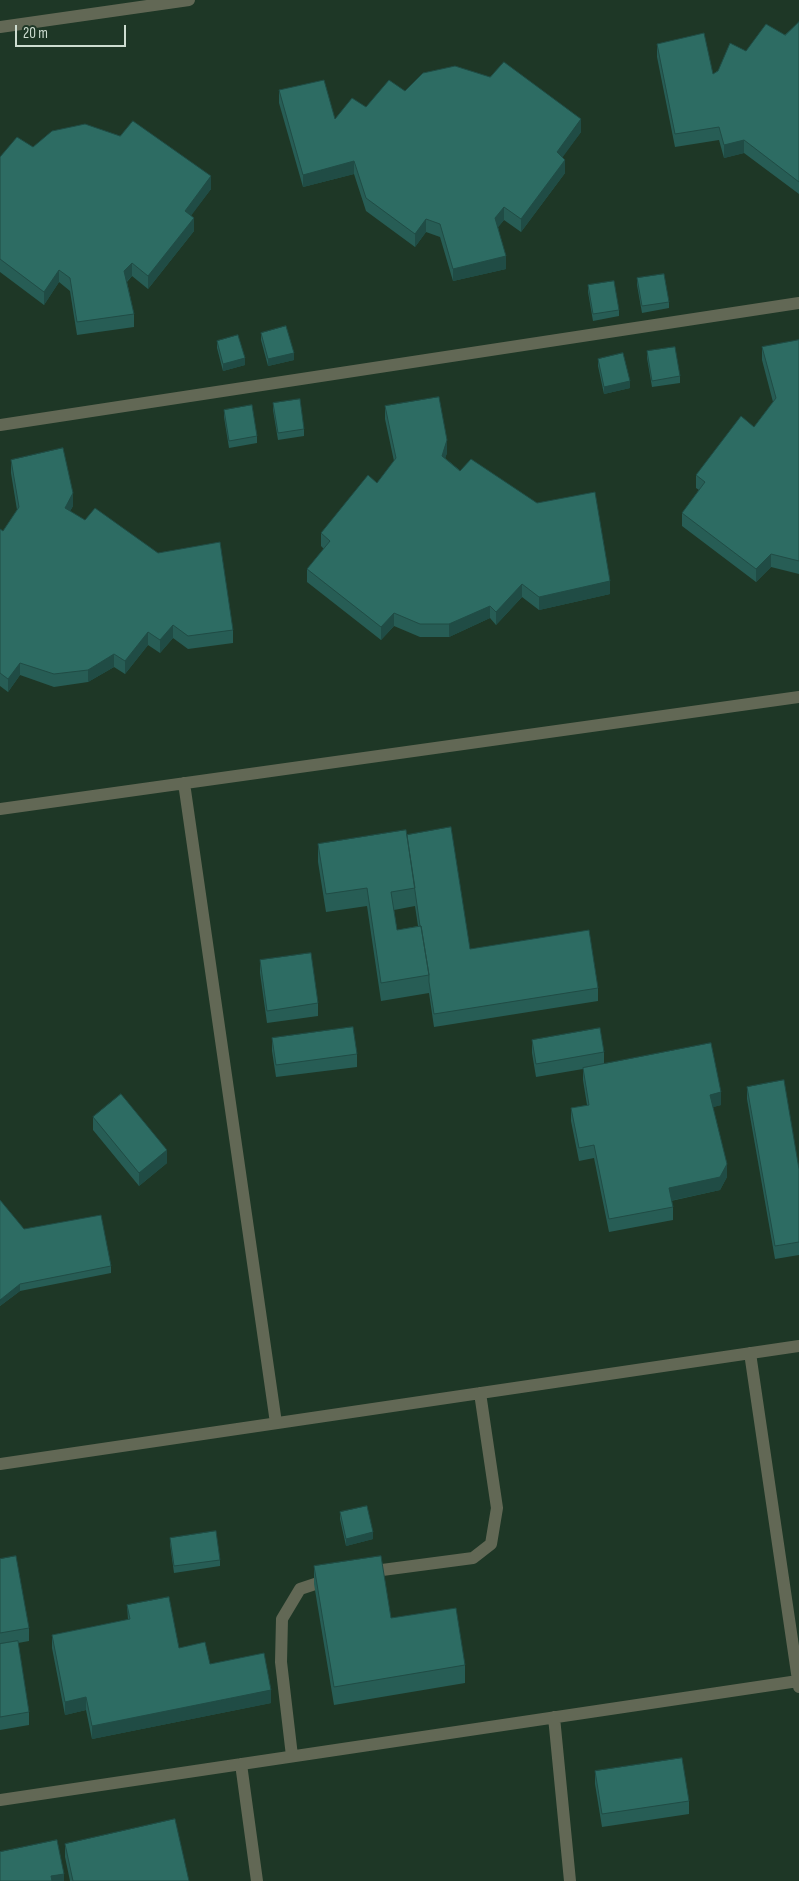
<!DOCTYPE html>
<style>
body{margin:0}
#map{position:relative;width:799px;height:1881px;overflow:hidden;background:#1e3726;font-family:"Sofia Sans Condensed",sans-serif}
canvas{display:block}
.scale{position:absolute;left:15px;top:25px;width:111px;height:22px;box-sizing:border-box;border:2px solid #cddcd0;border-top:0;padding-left:6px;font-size:15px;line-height:18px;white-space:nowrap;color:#cddcd0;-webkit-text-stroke:4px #1e3726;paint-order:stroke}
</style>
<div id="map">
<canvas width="799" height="1881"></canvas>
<div class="scale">20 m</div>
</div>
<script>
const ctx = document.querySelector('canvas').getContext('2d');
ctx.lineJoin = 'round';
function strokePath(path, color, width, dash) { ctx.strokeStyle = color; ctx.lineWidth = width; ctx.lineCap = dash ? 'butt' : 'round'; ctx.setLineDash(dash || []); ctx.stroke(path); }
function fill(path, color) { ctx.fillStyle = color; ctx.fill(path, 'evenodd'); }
const minor = new Path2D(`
 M0,27l189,-27
 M0,425l799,-122
 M184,783l92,640
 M0,809l799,-112
 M750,1353l49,334
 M0,1464l799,-118
 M367,1572l106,-14 18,-14 6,-36 -17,-115
 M554,1717l16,164
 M292,1756l-11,-94 1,-43 18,-30 30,-10
 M241,1764l16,117
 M0,1800l798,-119`);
const wall = new Path2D(`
 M799,22v172l-55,-41 -20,5 -5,-18 -44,7 -18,-90v-13l56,30 33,-23 39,-16z
 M279,90l56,29 70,-28 176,41 -19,25 3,16 -44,59 -17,-12 -6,7 8,42 -53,12 -13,-44 -14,-5 -11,15 -49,-36 -12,-37 -51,13 -24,-84z
 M33,147l178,42 -20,26 3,16 -46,58 -16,-13 -5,6 7,32v13l-57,8 -7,-44 -11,-9 -15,23 -44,-33v-115z
 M637,278l32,24v6l-27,5 -5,-28z
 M588,285l31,25v6l-26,5 -5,-29z
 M261,333l33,27 -26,6 -7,-26z
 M799,340v234l-28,-7 -15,15 -74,-56v-13l17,-23 -3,-2v-13l58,-48 19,-25 -11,-42v-13z
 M217,341l28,24 -22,6 -6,-23z
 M647,351l33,25v7l-28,4 -5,-29z
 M598,359l32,29 -26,6 -6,-28z
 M273,403l31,26v7l-26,4 -5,-30z
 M385,406l62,47 -2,5 165,136 -71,16 -17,-13 -26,28 -6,-7 -41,19h-29l-26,-11 -13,14 -74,-58v-13l17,-20 -3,-3v-13l56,-50 17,-22 -9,-42z
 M224,410l33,26v7l-28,5 -5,-31z
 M11,460l62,46 -3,5 163,119v13l-45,6 -15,-11 -13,15 -12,-8 -23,29 -11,-7 -26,15 -34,5 -34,-12 -12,17 -8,-6v-157l3,2 14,-21 -6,-37z
 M407,835l63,114 128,39v13l-164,26 -5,-34 -48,8 -14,-95 -41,6 -8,-50v-18zM415,906l3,20 -21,4 -3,-20z
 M260,960l58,43v13l-51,7 -7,-50z
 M272,1038l85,16v13l-81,10 -4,-26z
 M532,1040l72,12v12l117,41 -8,2 14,70 -7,13 -49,11 2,6v13l-64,12 -15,-74 -15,3 -8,-40v-13l16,-3 -4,-25v-11l-47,8 -4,-24z
 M747,1087l52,82v86l-24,4 -28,-160z
 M93,1117l74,46 -28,23 -46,-56z
 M0,1200l24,29 87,37v7l-91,18 -20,15z
 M340,1512l33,27 -27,7 -6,-27z
 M170,1538l50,22v6l-46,7 -4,-29z
 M0,1559l29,69v13l-11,2 11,69v13l-29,5z
 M314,1566l77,52 74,47v18l-131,22 -20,-121z
 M127,1605l52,43 31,16 61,39 -179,36 -6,-29 -21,5 -13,-67v-13l76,-15z
 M595,1771l94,30v13l-87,13 -7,-43z
 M65,1844l124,37h-119l-5,-24z`);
const shadedWall = new Path2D(`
 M581,119v13l-24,33v-13z
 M744,140v13l-20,5v-13z
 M565,160v13l-44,59v-13z
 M354,161v13l-51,13v-12z
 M211,176v13l-26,35v-13z
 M504,207v13l-9,11v-13z
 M194,218v13l-46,58v-13z
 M426,219v13l-11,15v-13z
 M506,256v13l-53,12v-12z
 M132,263v13l-8,8v-13z
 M59,270v12l-15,23v-13z
 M294,353v7l-26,6v-7z
 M245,358v7l-22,6v-7z
 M630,381v7l-26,6v-7z
 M447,440v13l-5,15v-12z
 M73,493v13l-8,15v-13z
 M771,554v13l-15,15v-13z
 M610,581v13l-71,16v-13z
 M522,584v13l-26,28v-13z
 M490,606v12l-41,19v-13z
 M394,613v13l-13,14v-13z
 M173,625v13l-13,15v-13z
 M148,632v13l-23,29v-13z
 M114,654v13l-26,15v-12z
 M20,663v12l-12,17v-13z
 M721,1092v13l-11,3v-13z
 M167,1150v13l-28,23v-13z
 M727,1164v13l-7,13 -51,11v-13z
 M20,1284v7l-20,15v-6z
 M373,1532v7l-27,7v-7z
 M271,1690v13l-179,36v-13z
 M86,1697v13l-21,5v-13z
 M64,1874v7h-13v-5z`);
const building = new Path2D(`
 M799,22v160l-55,-42 -20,5 -5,-18 -44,7 -18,-90 47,-11 9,41 5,-3 12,-28 16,8 20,-27 19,11z
 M504,62l77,57 -24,33 8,8 -44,59 -17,-12 -9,11 11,38 -53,13 -13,-45 -14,-5 -11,15 -49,-36 -12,-37 -51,14 -24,-85 45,-10 11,39 17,-21 14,9 23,-27 16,11 18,-18 32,-7 35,11z
 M133,121l78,55 -26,35 9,7 -46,58 -16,-13 -8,8 10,43 -57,8 -7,-44 -11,-8 -15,22 -44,-33v-102l17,-20 16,10 19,-16 33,-7 35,12z
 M664,274l5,28 -27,4 -5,-28z
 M614,281l5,29 -26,4 -5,-29z
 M286,326l8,27 -26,6 -7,-26z
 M238,335l7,23 -22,6 -6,-23z
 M799,340v221l-28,-7 -15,15 -74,-56 23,-31 -9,-7 45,-59 13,11 22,-29 -14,-51z
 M675,347l5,29 -28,5 -5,-30z
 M623,353l7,28 -26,6 -6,-28z
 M439,397l8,43 -5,16 18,15 11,-12 66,44 58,-11 15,89 -71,16 -17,-13 -26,28 -6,-6 -41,18h-29l-26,-11 -13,14 -74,-58 23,-28 -9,-8 47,-58 9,8 19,-25 -11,-52z
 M300,399l4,30 -26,4 -5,-30z
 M252,405l5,31 -28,5 -5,-31z
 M63,448l10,45 -8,15 20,12 10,-12 63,45 62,-11 13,88 -45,6 -15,-11 -13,15 -12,-8 -23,29 -11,-7 -26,16 -34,4 -34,-11 -12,16 -8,-6v-144l3,2 16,-24 -8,-47z
 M451,827l19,122 119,-19 9,58 -164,26 -5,-32v-7l-8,-49h-1l-13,-91z
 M406,830l9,58 -24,4 6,38 24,-4 8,49 -48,8 -14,-95 -41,6 -8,-50z
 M311,953l7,50 -51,8 -7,-51z
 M353,1027l4,27 -81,11 -4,-27z
 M600,1028l4,24 -68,12 -4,-24z
 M711,1043l10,49 -11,3 17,69 -7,13 -51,11 4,19 -64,12 -15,-74 -15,3 -8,-40 18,-3 -6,-37z
 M784,1080l15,89v73l-24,4 -28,-159z
 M121,1094l46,56 -28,23 -46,-56z
 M0,1200l24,29 77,-14 10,51 -91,18 -20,16z
 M367,1506l6,26 -27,7 -6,-27z
 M216,1531l4,29 -46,6 -4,-28z
 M16,1556l13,72 -29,5v-74z
 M381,1556l10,62 65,-10 9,57 -131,22 -20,-121z
 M169,1597l10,51 26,-6 5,22 54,-11 7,37 -179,36 -6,-29 -21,5 -13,-67 78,-16 -3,-14z
 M18,1641l11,71 -29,5v-73z
 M682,1758l7,43 -87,13 -7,-43z
 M175,1819l14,62h-116l-8,-37z
 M57,1840l7,34 -13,2 1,5h-52v-29z`);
strokePath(minor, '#626855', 12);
fill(wall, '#275d55');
fill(shadedWall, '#204c45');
fill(building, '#2d6c63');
strokePath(building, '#204c45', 1);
</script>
